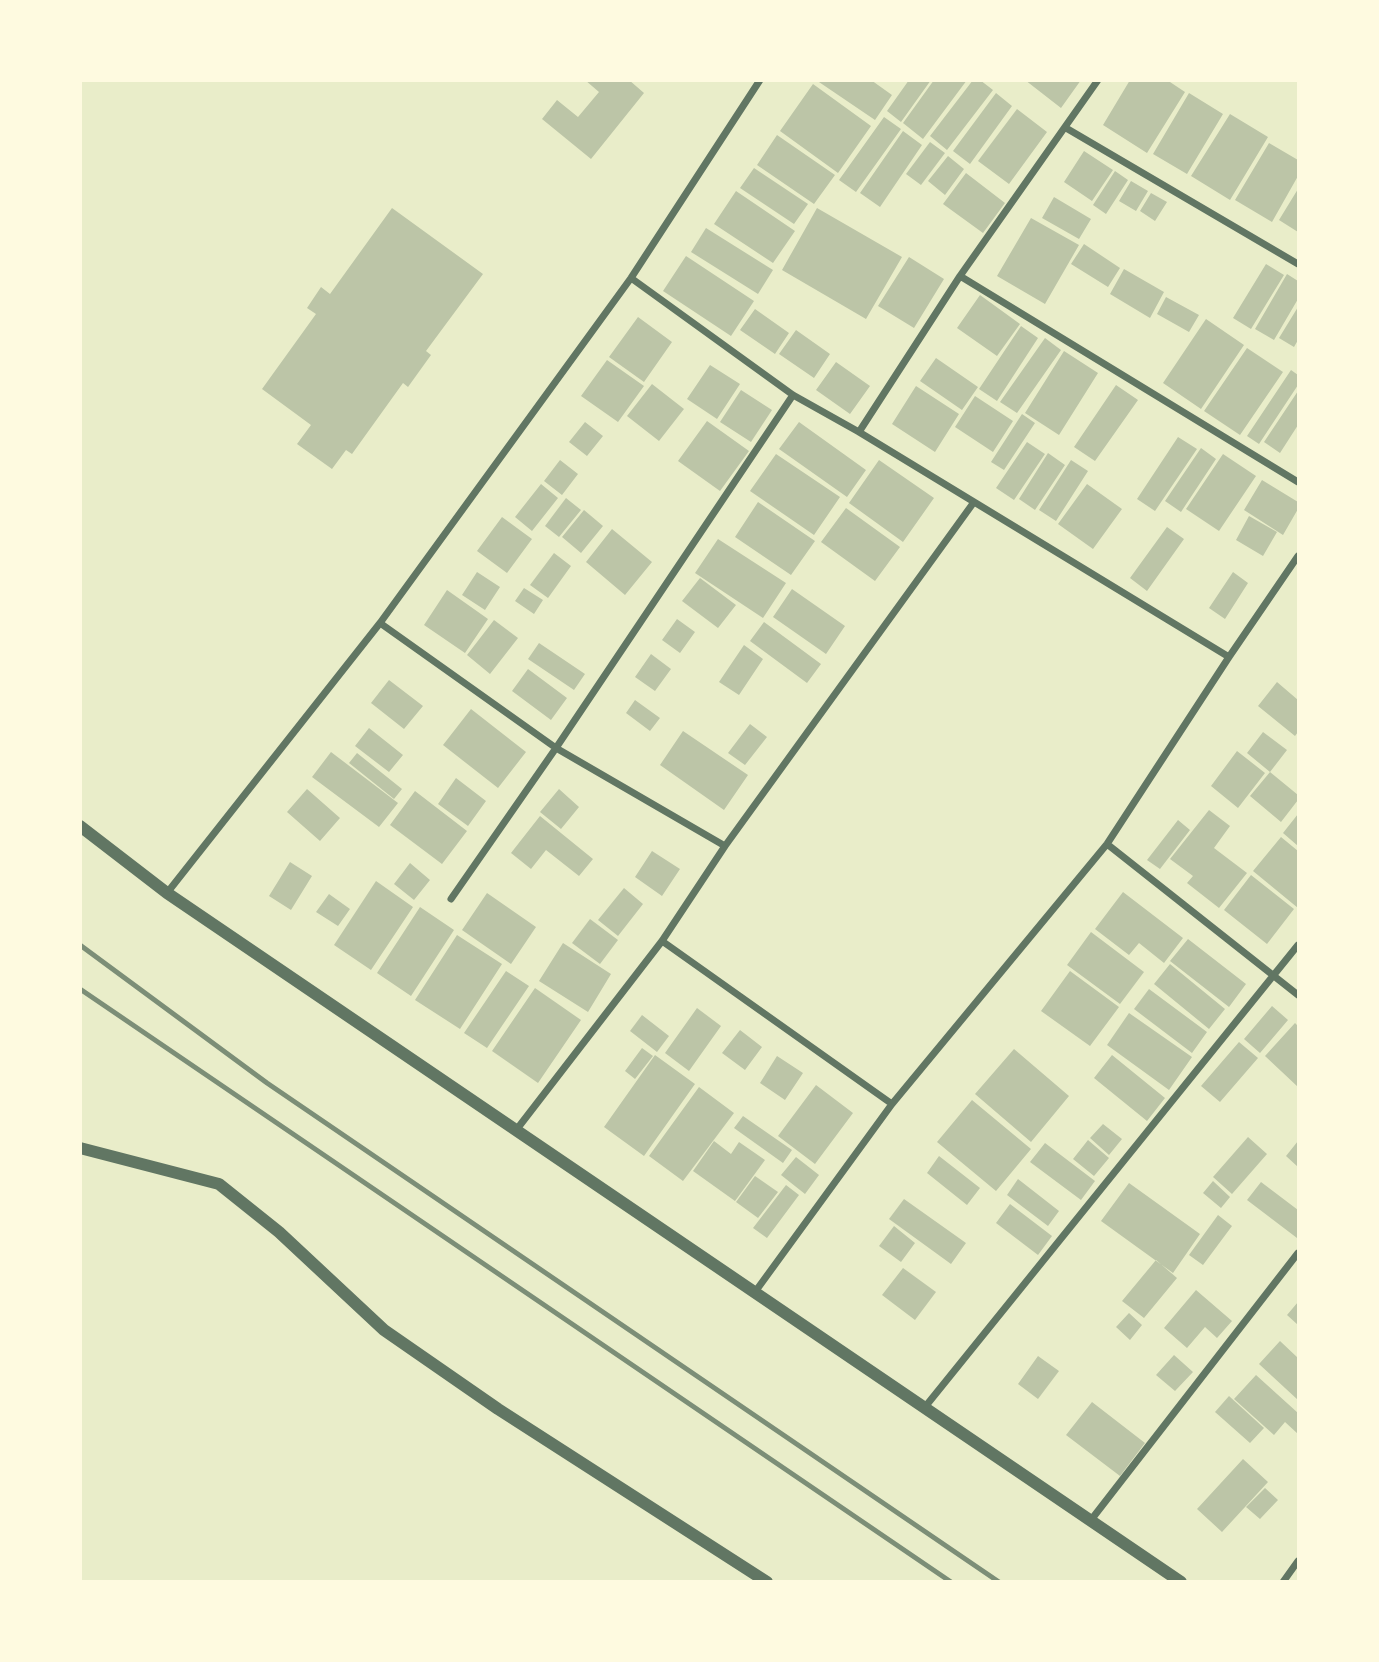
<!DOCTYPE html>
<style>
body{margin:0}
#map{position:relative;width:1379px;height:1662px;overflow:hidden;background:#e9edc9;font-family:"Golos Text",sans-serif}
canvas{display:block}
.frame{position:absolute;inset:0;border:82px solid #fefae0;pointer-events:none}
</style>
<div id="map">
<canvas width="1379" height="1662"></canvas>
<div class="frame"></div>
</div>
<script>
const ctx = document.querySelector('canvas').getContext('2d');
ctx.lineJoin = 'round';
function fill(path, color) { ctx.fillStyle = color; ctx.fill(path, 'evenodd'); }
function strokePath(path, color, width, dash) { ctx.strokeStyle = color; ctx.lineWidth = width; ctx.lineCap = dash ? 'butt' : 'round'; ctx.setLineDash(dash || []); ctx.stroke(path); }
const building = new Path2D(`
 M585,80h44l15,13 -53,66 -49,-40 15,-19 21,17 21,-25z
 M816,80h55l21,15 -17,25z
 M909,80h22l-30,42 -14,-11z
 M934,80h33l-44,59 -20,-16z
 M973,80h7l13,10 -46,60 -17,-14z
 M1025,80h56l-20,28z
 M1130,80h37l18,12 -38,61 -44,-28z
 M813,84l58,42 -33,47 -58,-42z
 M996,93l16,13 -42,58 -17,-13z
 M1189,93l34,21 -36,60 -34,-20z
 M1017,109l30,23 -38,52 -31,-23z
 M1230,114l38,23 -38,63 -39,-24z
 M884,117l17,12 -45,63 -17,-12z
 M903,131l19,14 -42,62 -20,-14z
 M777,135l58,40 -21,29 -57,-39z
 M930,142l15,11 -24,32 -15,-11z
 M1269,143l29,17v16l-26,46 -37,-22z
 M1084,151l29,19 -21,31 -28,-19z
 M948,156l16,13 -19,26 -17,-14z
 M754,168l54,36 -14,20 -54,-36z
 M1115,171l13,9 -22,34 -13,-9z
 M966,173l39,30 -22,30 -40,-29z
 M1131,181l17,10 -12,20 -17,-10z
 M1298,189v43l-19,-12z
 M736,191l59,40 -22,32 -59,-39z
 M1151,193l16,9 -12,19 -15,-10z
 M1054,197l37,22 -12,20 -37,-21z
 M392,208l91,66 -57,77 5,4 -23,32 -5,-4 -51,71 -6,-4 -14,19 -35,-25 14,-19 -49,-36 54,-75 -9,-6 14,-21 9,7z
 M817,208l85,49 -36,62 -84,-49z
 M1031,218l48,27 -34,59 -48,-28z
 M706,228l67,42 -15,24 -67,-42z
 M1084,244l36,24 -12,19 -37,-23z
 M686,256l68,45 -23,35 -68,-45z
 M909,257l35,22 -30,49 -36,-22z
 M1266,264l18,11 -33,54 -18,-11z
 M1124,269l40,23 -14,26 -40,-24z
 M1287,274l11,7v18l-24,41 -19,-11z
 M980,295l40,29 -23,32 -40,-28z
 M1166,297l33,18 -10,17 -32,-18z
 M1298,307v33l-4,7 -15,-9z
 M755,309l34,24 -14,21 -35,-24z
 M638,317l34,25 -28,40 -35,-25z
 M1206,319l38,26 -43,64 -38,-26z
 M1021,326l17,12 -41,63 -18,-12z
 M796,330l34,24 -16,24 -35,-24z
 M1045,338l16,12 -44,63 -17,-11z
 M1247,348l36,24 -43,63 -36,-24z
 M1064,351l34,22 -39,62 -34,-22z
 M936,358l42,29 -16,23 -42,-29z
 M607,360l37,26 -26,36 -37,-26z
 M836,362l34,24 -20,28 -34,-24z
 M710,365l30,19 -23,35 -30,-20z
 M1291,370l7,5v10l-39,59 -12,-8z
 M652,384l32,25 -25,32 -32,-25z
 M1116,385l22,15 -43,61 -21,-14z
 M916,386l43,28 -24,38 -43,-28z
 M741,390l31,20 -21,32 -31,-20z
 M1298,391v34l-18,28 -16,-11z
 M975,396l38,25 -20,31 -38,-25z
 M1022,414l13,9 -31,47 -13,-8z
 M707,421l42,30 -29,40 -42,-30z
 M585,422l18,14 -16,20 -18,-14z
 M799,422l67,48 -19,27 -68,-48z
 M1178,437l19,12 -42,62 -18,-12z
 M1027,442l18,12 -31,46 -18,-12z
 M1201,448l15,11 -35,53 -16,-11z
 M1048,453l17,12 -30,45 -16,-11z
 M776,454l64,43 -26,38 -64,-44z
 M1223,454l33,22 -37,55 -33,-22z
 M560,460l18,14 -16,21 -18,-14z
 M879,460l55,38 -31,44 -54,-39z
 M1071,460l17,11 -32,50 -17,-11z
 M1262,480l36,22v7l-15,26 -39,-25z
 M541,484l17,14 -26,33 -17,-14z
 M1087,484l35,25 -29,40 -35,-25z
 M566,498l15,12 -22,27 -14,-11z
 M758,502l57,39 -24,34 -56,-38z
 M846,508l54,39 -25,34 -54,-39z
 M584,510l19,16 -22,27 -19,-16z
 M1249,516l28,16 -14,24 -27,-16z
 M502,517l30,22 -25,34 -30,-22z
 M1167,527l17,12 -37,52 -17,-13z
 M612,529l40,33 -27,33 -39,-33z
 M718,539l68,44 -23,35 -68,-45z
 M554,553l17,13 -23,32 -18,-13z
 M477,572l23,15 -15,23 -23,-15z
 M1233,572l15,11 -23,36 -16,-11z
 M700,578l36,27 -18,23 -36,-27z
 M524,588l19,12 -9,14 -19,-13z
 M792,589l53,37 -19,28 -53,-37z
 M447,590l41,29 -23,34 -41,-28z
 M677,619l18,13 -15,21 -18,-13z
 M494,620l24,18 -28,36 -23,-19z
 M764,622l57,42 -14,19 -57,-42z
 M539,643l46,31 -11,16 -46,-31z
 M744,645l19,14 -24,36 -20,-13z
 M651,654l20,15 -16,22 -20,-14z
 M528,669l39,29 -16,22 -39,-29z
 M389,680l34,26 -19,23 -33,-26z
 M1277,682l21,18v32l-3,4 -37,-30z
 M635,700l25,18 -10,13 -24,-18z
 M471,709l55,43 -28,36 -55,-43z
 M750,724l17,13 -22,28 -17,-12z
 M369,728l34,27 -14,17 -34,-26z
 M683,731l65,44 -24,35 -64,-45z
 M1263,732l24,18 -17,22 28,23v5l-17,22 -31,-26 20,-24 -23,-19z
 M1237,751l28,22 -27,35 -27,-22z
 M331,752l67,51 -19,24 -67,-50z
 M357,753l45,36 -8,10 -45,-36z
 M456,778l30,23 -18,25 -30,-22z
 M307,789l33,29 -20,23 -33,-29z
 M559,789l20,18 -18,22 -21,-17z
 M415,791l52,40 -25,33 -52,-39z
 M1209,810l21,16 -16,22 33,25 -28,35 -32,-25 6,-7 -23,-17z
 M1298,814v32l-15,-13z
 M540,816l53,43 -14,17 -33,-26 -15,19 -20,-16z
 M1178,820l12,10 -30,39 -13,-9z
 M1281,837l17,14v57l-45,-37z
 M652,851l28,18 -18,27 -27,-19z
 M290,862l22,14 -21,34 -22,-14z
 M410,863l20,17 -16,20 -20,-16z
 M1251,875l43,34 -27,35 -43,-34z
 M376,881l37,26 -42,63 -37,-25z
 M624,888l19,16 -25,32 -20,-16z
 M1123,892l60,46 -19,25 -25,-20 -10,12 -34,-26z
 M487,893l49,34 -25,37 -49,-34z
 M329,894l21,15 -12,17 -22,-14z
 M420,907l34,23 -43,66 -34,-23z
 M590,919l28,21 -18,24 -28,-21z
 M1091,932l53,40 -24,32 -53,-39z
 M457,935l45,29 -42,65 -45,-29z
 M1188,939l58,45 -17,23 -59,-46z
 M563,943l48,31 -23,38 -49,-31z
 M1170,964l55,45 -16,20 -55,-45z
 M506,971l23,15 -42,62 -23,-15z
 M1070,971l49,36 -29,39 -49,-35z
 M535,988l46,32 -43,63 -46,-32z
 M1149,989l58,43 -15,21 -58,-44z
 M1272,1006l16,14 -28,33 -16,-14z
 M697,1008l24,18 -32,45 -24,-18z
 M1129,1013l63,44 -23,33 -62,-45z
 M642,1015l27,21 -12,16 -27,-21z
 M1295,1023l3,3v61l-33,-31z
 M740,1030l22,17 -17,23 -23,-17z
 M1239,1042l19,16 -38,44 -19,-16z
 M642,1048l11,8 -18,23 -10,-8z
 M1014,1049l55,47 -38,46 -56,-48z
 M655,1055l40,29 -51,72 -40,-29z
 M1112,1055l53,43 -18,23 -53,-43z
 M777,1056l26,17 -18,27 -25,-17z
 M816,1085l37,28 -38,51 -37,-28z
 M699,1087l35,26 -51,68 -34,-25z
 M972,1100l59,49 -35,42 -59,-49z
 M743,1116l49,34 -9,13 -49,-35z
 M1103,1124l19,15 -13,16 -19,-17z
 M1248,1137l19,17 -35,40 -19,-17z
 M1088,1140l21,18 -15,18 -21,-17z
 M714,1141l17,13 8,-12 26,18 -30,41 -42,-30z
 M1298,1141v26l-12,-11z
 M1045,1143l50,38 -14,19 -51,-38z
 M939,1156l41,32 -13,17 -40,-32z
 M796,1157l23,18 -14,19 -24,-19z
 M755,1176l23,16 -20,26 -22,-16z
 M1018,1179l41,32 -11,15 -41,-31z
 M1213,1181l17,16 -9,11 -18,-15z
 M1261,1182l37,28 -1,28 -50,-38z
 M1129,1183l71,51 -27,39 -72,-52z
 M786,1185l13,10 -32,43 -14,-10z
 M904,1199l62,44 -15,21 -62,-45z
 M1010,1204l42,32 -14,19 -42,-32z
 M1218,1215l14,11 -29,39 -14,-10z
 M894,1226l21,17 -14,19 -22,-16z
 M1156,1260l21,18 -33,40 -22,-17z
 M903,1268l33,24 -21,28 -33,-25z
 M1196,1290l36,31 -15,17 -12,-11 -18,21 -23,-20z
 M1298,1302v23l-11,-10z
 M1129,1313l13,12 -12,15 -14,-13z
 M1280,1341l18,17v42l-39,-36z
 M1174,1355l19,17 -18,19 -19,-16z
 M1038,1356l21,15 -21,28 -20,-15z
 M1256,1375l42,38v21l-13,-12 -11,13 -40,-36z
 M1229,1396l35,32 -14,15 -35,-31z
 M1092,1402l53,41 -25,33 -54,-41z
 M1243,1459l25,23 -46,50 -25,-23z
 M1265,1488l13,12 -18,19 -14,-12z`);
const minor = new Path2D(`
 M1066,128l232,136
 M960,276l338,206
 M631,278l162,117 66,37 370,225
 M859,432l101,-156 138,-196
 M380,623l176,125 169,98
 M1107,844l191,151
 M167,893l213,-270 251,-345 129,-198
 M451,899l105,-151 237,-353
 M662,941l230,163
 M517,1129l145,-188 63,-95 249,-344
 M755,1292l137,-188 215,-260 122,-187 69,-101
 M925,1407l373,-462
 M1091,1520l207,-267
 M1283,1582l15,-21`);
const tertiary = new Path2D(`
 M80,826l87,67 1014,689
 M80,1148l139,36 60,48 105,98 114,79 269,173`);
const rail = new Path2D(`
 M80,945l187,138 732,499
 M80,989l871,593`);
fill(building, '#bcc5a7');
strokePath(minor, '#617663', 7);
strokePath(tertiary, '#617663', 12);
strokePath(rail, '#7c8e77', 5);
</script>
